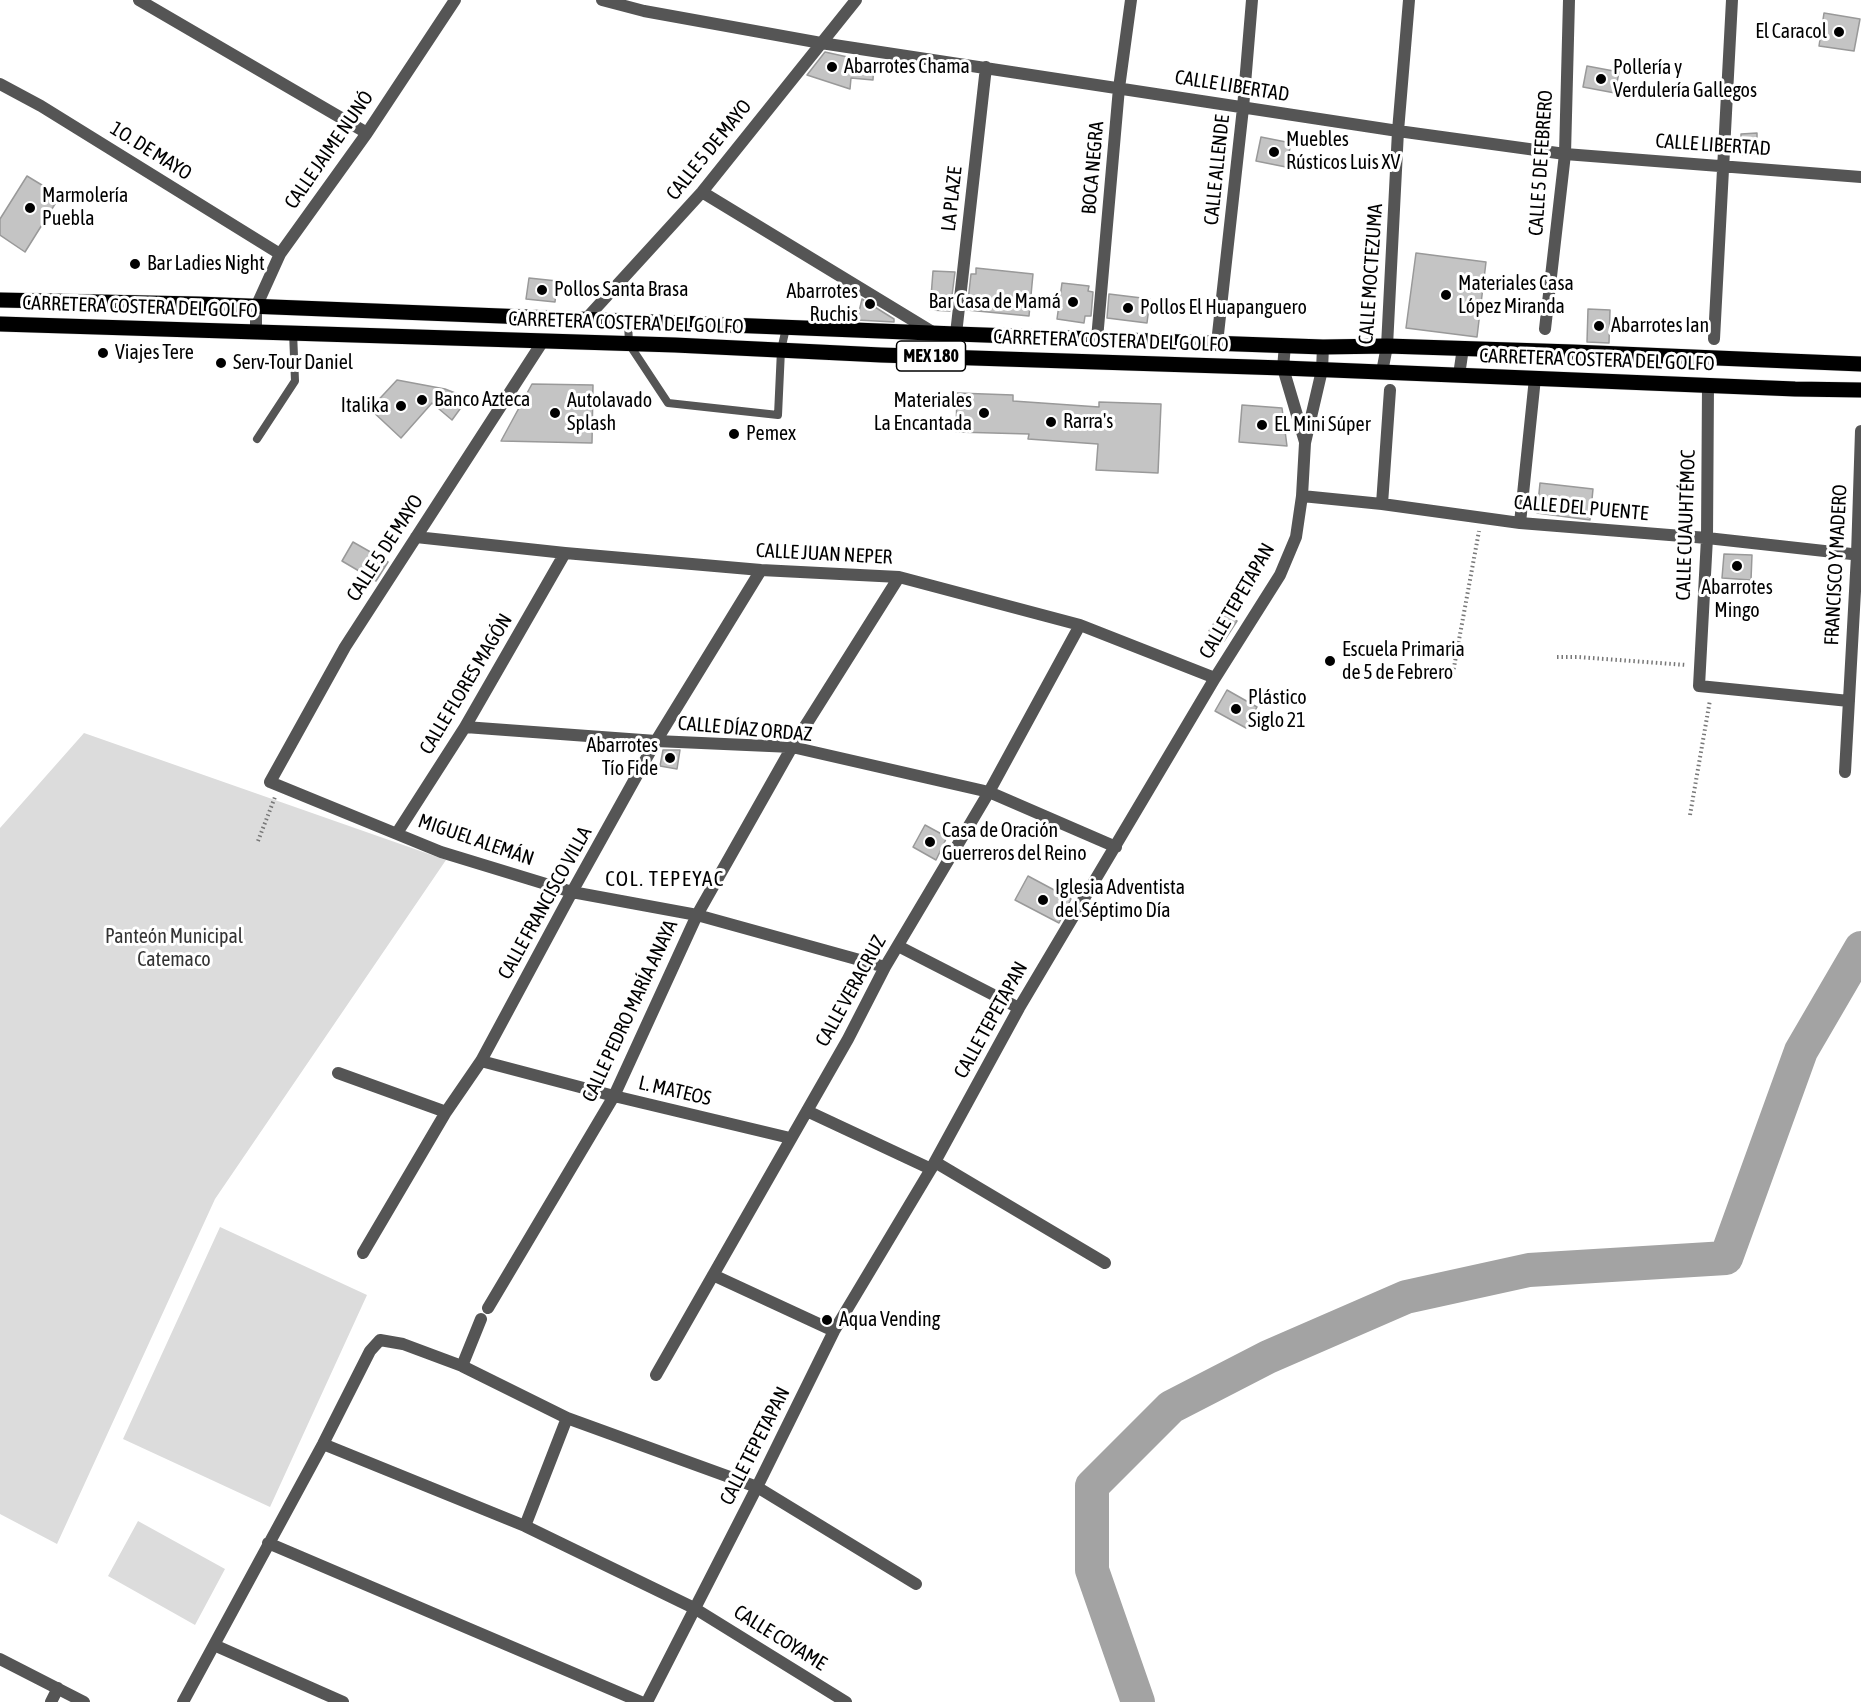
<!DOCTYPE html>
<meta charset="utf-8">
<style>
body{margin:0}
canvas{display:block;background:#fff}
</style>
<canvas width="1861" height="1702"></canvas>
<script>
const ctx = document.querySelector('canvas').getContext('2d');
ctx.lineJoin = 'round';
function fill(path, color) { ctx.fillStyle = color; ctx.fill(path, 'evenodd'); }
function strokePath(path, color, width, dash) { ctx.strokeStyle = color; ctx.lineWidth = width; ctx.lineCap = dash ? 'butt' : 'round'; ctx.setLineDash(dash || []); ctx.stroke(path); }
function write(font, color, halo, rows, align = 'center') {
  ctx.font = font + ' "Asap Condensed",sans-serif'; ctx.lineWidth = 6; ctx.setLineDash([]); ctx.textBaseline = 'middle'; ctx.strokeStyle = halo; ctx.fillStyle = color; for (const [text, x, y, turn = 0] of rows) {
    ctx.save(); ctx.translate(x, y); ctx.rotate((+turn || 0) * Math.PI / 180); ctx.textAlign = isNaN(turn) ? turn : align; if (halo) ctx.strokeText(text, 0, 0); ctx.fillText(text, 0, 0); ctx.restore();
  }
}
const green = new Path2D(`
 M84,733l362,127 -231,339 -158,345 -57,-30v-686z
 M220,1227l147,68 -97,212 -147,-68z
 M138,1521l87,48 -30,56 -87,-49z`);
const river = new Path2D(`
 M1138,1702l-46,-132v-84l79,-79 97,-50 138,-60 123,-27 197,-12 75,-207 60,-103`);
const building = new Path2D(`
 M1824,13l36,6 -6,32 -35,-5z
 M825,52l27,6v2l22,2 -1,18 -22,-2 -1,11 -43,-14z
 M1587,66l32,6 -4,21 -32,-6z
 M1757,133v21l-16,1v-21z
 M1261,137l30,6 -5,24 -30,-6z
 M27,176l33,20 -35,56 -25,-17v-16z
 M1416,253l70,9 -9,75 -71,-9z
 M976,268l57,6 -4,42 -62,-6 4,-36h5z
 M933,271l22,1 -5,39 -20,-1z
 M529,278l28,3 -2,21 -29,-3z
 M1062,283l27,3 -1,5 5,1 -2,24h-6l-1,7 -27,-4z
 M1109,294l41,5 -3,24 -40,-5z
 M862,299l32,20v3l-37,-2z
 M1588,309l22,1 -1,33 -22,-1z
 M397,380l48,9 23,9 -16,22 -20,-17 -31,35 -31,-29z
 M532,384l61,1 -1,58 -91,-2z
 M957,393l56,2v6l86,6v-5l62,2 -3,69 -62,-3 2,-26 -70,-5 1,-5 -73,-2z
 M1242,405l40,3 5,38 -48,-4z
 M1540,483l53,6 -3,31 -53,-7z
 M353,542l35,20 -12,19 -34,-20z
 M1724,554l28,1 -1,25 -29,-2z
 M1221,612l16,9 -13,20 -15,-10z
 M1227,690l30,17 -11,21 -31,-17z
 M663,750h17l-3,19 -17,-3z
 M925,825l22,12 -11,23 -23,-13z
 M1028,876l43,23 -12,24 -44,-23z`);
const path = new Path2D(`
 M1557,657h21l108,8
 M1452,678l27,-147
 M1690,815l20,-115
 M258,841l17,-44`);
const lane = new Path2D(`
 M628,322l1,22 39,59 110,12 3,-65 5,-22
 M257,439l38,-58 -2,-49`);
const street = new Path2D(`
 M139,0l228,133
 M602,0l42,11 177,32 577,88 167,23 296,23
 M0,84l41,22 239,148
 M702,192l232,141
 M585,320l117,-128 154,-192
 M1545,329l20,-175 4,-154
 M256,331v-24l24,-53 87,-121 88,-133
 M956,334l30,-267
 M1097,339l22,-251 12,-88
 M1714,339l18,-339
 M543,341l-198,306 -75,135 171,70 131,40 125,23 188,52
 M1217,343l26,-235 9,-108
 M1285,345l-2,23 22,74
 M1382,372l5,-26 11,-215 11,-131
 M1459,375l4,-27
 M1708,385l-1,153 -8,148 150,15
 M1302,496l80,8 138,19 187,15 154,17
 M1382,504l8,-114
 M1520,523l15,-145
 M416,537l149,16 196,17 138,7 181,48 135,53
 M465,727l191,14 136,6 197,45 127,55
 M1845,772l12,-217 4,-124
 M397,833l68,-106 100,-174
 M898,946l121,62
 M481,1061l133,35 176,42
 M338,1073l108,39
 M807,1111l124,58
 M935,1162l170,101
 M363,1253l83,-141 35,-51 91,-169 84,-151 105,-171
 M713,1275l121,56
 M488,1308l126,-212 83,-181 95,-168 107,-170
 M462,1366l19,-47
 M656,1375l192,-336 37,-72 104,-175 91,-167
 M323,1444l202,82 169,82 152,94
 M525,1526l42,-108
 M268,1543l373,159
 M214,1645l129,57
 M0,1659l84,43
 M51,1702l7,-14
 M183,1702l140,-258 47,-93 10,-11 23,4 59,22 105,52 190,69 159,97
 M647,1702l110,-215 77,-156 97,-162 88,-161 196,-330 65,-103 16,-38 6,-41 3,-53 17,-73 1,-23`);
const primary = new Path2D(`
 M0,300l198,4 758,30 367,13 64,-1 186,6 288,12
 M0,324l675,21 206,10 402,13 512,21 66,1`);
const markers = [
 [1839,32,6,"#000"],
 [832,67,6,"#000"],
 [1601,79,6,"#000"],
 [1274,152,6,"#000"],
 [30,208,6,"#000"],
 [135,264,6,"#000"],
 [542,290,6,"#000"],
 [1446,295,6,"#000"],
 [1073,302,6,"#000"],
 [870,304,6,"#000"],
 [1128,308,6,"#000"],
 [1599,326,6,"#000"],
 [103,353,6,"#000"],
 [221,363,6,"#000"],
 [422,400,6,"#000"],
 [401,406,6,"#000"],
 [555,413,6,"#000"],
 [984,413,6,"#000"],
 [1051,422,6,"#000"],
 [1262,425,6,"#000"],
 [734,434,6,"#000"],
 [1737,566,6,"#000"],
 [1330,661,6,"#000"],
 [1236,709,6,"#000"],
 [670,758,6,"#000"],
 [930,842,6,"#000"],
 [1043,900,6,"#000"],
 [827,1320,6,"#000"]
];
const shields = [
 [931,356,69]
];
const shieldNames = [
 ["MEX 180",931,356]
];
const poiNames = [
 ["El Caracol",1827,32,"right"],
 ["Abarrotes Chama",844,67],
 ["Pollería y",1613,68],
 ["Verdulería Gallegos",1613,91],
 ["Muebles",1286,140],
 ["Rústicos Luis XV",1286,163],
 ["Marmolería",42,196],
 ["Puebla",42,219],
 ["Bar Ladies Night",147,264],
 ["Materiales Casa",1458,284],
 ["López Miranda",1458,307],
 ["Pollos Santa Brasa",554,290],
 ["Abarrotes",858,292,"right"],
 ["Ruchis",858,315,"right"],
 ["Bar Casa de Mamá",1061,302,"right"],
 ["Pollos El Huapanguero",1140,308],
 ["Abarrotes Ian",1611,326],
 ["Viajes Tere",115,353],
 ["Serv-Tour Daniel",233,363],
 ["Banco Azteca",434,400],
 ["Autolavado",567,401],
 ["Splash",567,424],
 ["Materiales",972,401,"right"],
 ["La Encantada",972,424,"right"],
 ["Italika",389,406,"right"],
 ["Rarra's",1063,422],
 ["EL Mini Súper",1274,425],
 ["Pemex",746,434],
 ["Abarrotes",1737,588,"center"],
 ["Mingo",1737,611,"center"],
 ["Escuela Primaria",1342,650],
 ["de 5 de Febrero",1342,673],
 ["Plástico",1248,698],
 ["Siglo 21",1248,721],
 ["Abarrotes",658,746,"right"],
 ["Tío Fide",658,769,"right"],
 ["Casa de Oración",942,831],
 ["Guerreros del Reino",942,854],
 ["Iglesia Adventista",1055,888],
 ["del Séptimo Día",1055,911],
 ["Aqua Vending",839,1320]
];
const streetNames = [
 ["CALLE LIBERTAD",1232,86,9],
 ["CALLE LIBERTAD",1713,145,4],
 ["CALLE JAIME NUNÓ",329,150,-55],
 ["CALLE 5 DE MAYO",709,150,-51],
 ["1O. DE MAYO",151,151,32],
 ["CALLE 5 DE FEBRERO",1541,163,-86],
 ["BOCA NEGRA",1093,168,-85],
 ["CALLE ALLENDE",1217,170,-84],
 ["LA PLAZE",952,199,-84],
 ["CALLE MOCTEZUMA",1371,274,-86],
 ["CARRETERA COSTERA DEL GOLFO",140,307,2],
 ["CARRETERA COSTERA DEL GOLFO",626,323,2],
 ["CARRETERA COSTERA DEL GOLFO",1111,341,2],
 ["CARRETERA COSTERA DEL GOLFO",1597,360,2],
 ["CALLE DEL PUENTE",1581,508,5],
 ["CALLE CUAUHTÉMOC",1686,525,-88],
 ["CALLE 5 DE MAYO",385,548,-57],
 ["CALLE JUAN NEPER",824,554,3],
 ["FRANCISCO Y MADERO",1836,565,-87],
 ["CALLE TEPETAPAN",1237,601,-60],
 ["CALLE FLORES MAGÓN",466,684,-59],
 ["CALLE DÍAZ ORDAZ",745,729,5],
 ["MIGUEL ALEMÁN",476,840,19],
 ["CALLE FRANCISCO VILLA",545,903,-61],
 ["CALLE VERACRUZ",851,991,-61],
 ["CALLE PEDRO MARÍA ANAYA",630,1011,-65],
 ["CALLE TEPETAPAN",991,1020,-61],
 ["L. MATEOS",675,1091,13],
 ["CALLE TEPETAPAN",755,1446,-63],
 ["CALLE COYAME",780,1638,32]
];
const parkNames = [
 ["Panteón Municipal",174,937],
 ["Catemaco",174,960]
];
const neighbourhoodNames = [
 ["COL. TEPEYAC",665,879]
];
fill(green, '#dcdcdc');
strokePath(river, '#a3a3a3', 34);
fill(building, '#c4c4c4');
strokePath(building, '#999', 1.5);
strokePath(primary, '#dbdbdb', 16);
strokePath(path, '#777', 4, [1.5, 3]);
strokePath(lane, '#555', 8);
strokePath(street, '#555', 12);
strokePath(primary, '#000', 15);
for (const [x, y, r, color] of markers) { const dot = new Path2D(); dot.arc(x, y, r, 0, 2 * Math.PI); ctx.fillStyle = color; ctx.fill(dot); strokePath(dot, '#fff', 2); }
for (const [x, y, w] of shields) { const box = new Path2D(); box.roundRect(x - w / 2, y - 15, w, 30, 4.5); ctx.fillStyle = '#fff'; ctx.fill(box); strokePath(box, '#000', 1.5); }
write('bold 18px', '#000', null, shieldNames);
write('20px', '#000', '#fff', poiNames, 'left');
write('20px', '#000', '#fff', streetNames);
write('20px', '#333', '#fff', parkNames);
ctx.letterSpacing = '1.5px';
write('21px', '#000', '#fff', neighbourhoodNames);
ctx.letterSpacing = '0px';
</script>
